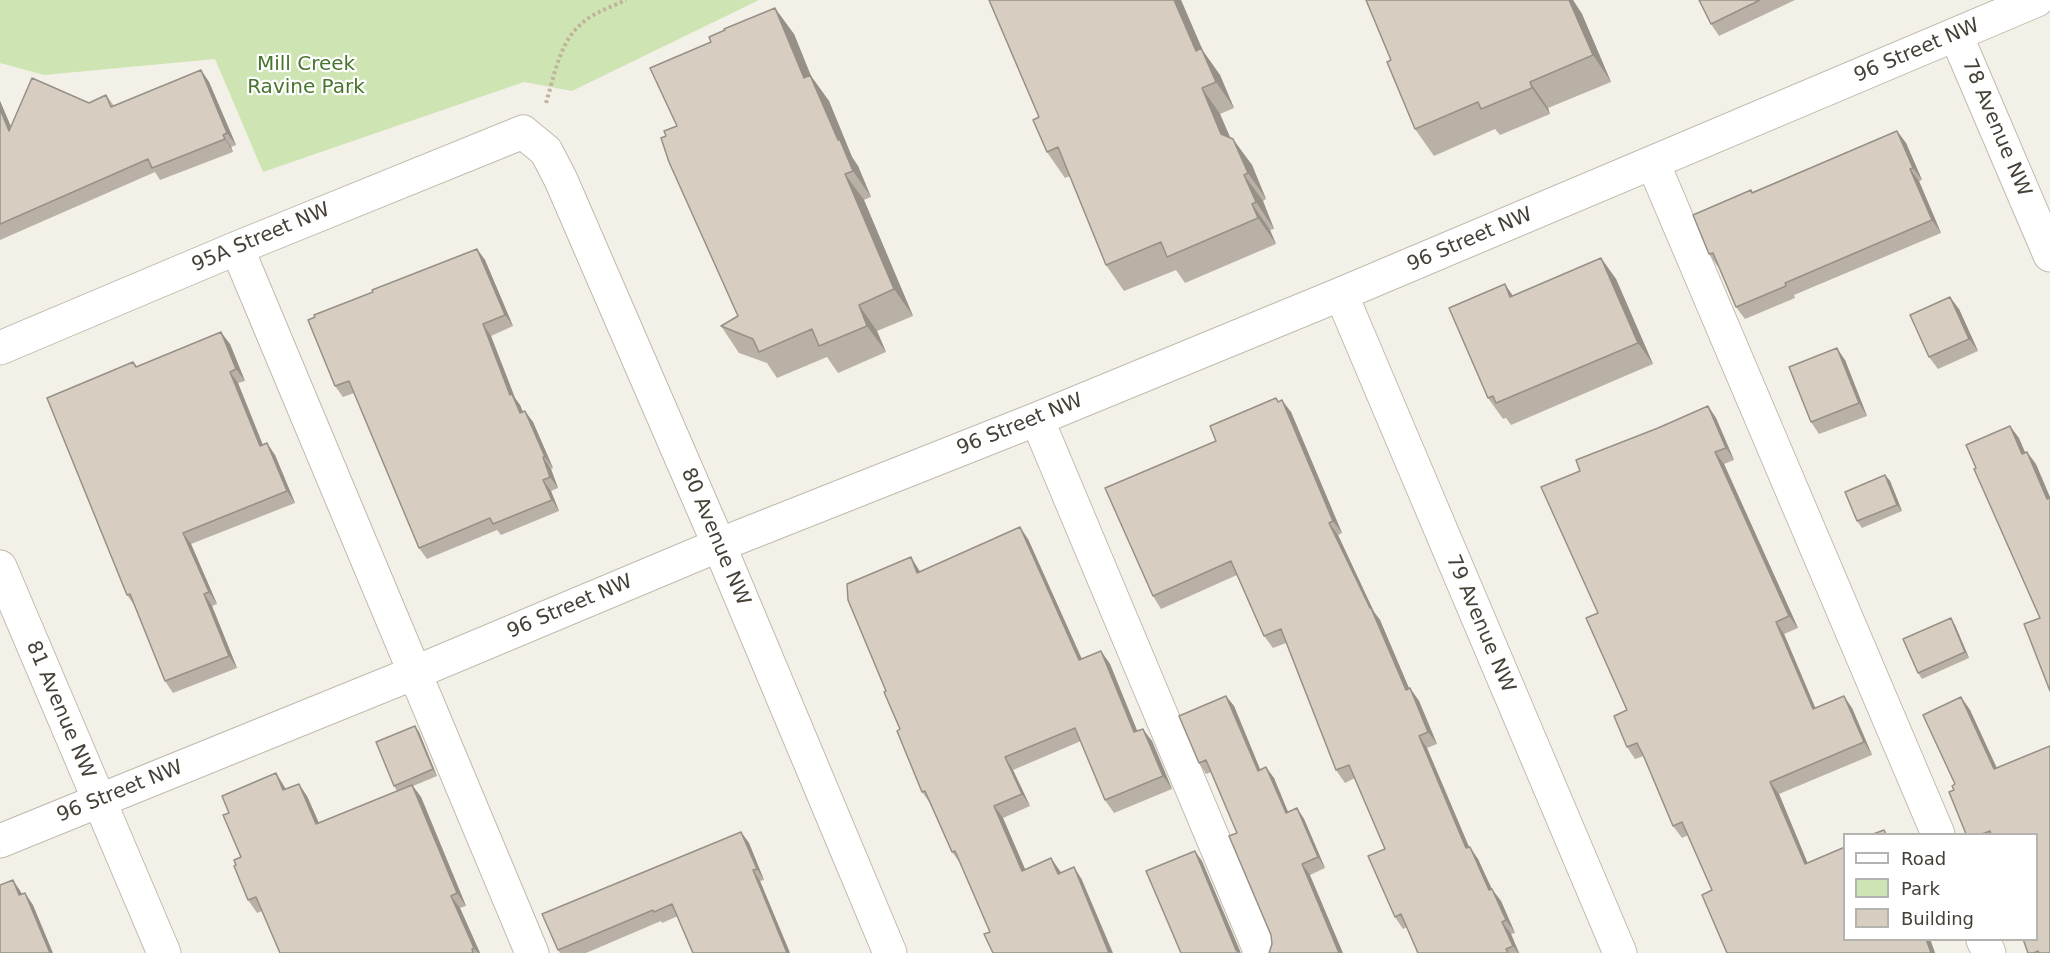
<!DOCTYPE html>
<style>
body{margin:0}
#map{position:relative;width:2050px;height:953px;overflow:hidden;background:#f3f0e8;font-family:"DejaVu Sans",sans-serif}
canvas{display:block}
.legend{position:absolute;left:1843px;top:833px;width:195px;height:108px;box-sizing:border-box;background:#fff;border:2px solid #b5b3af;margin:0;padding:8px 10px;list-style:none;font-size:18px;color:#464037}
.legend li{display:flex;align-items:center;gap:12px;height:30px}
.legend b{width:30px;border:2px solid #b5b3af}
</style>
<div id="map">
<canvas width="2050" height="953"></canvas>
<ul class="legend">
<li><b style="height:8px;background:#fff"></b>Road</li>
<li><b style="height:16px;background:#cee5b3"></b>Park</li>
<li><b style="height:16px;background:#d7cec1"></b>Building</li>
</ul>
</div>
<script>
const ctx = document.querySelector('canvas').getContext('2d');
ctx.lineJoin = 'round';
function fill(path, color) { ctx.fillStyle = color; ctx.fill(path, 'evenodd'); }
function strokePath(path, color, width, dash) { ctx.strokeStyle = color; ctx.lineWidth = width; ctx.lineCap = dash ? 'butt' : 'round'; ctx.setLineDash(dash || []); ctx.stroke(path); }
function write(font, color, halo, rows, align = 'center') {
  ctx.font = font + ' "DejaVu Sans",sans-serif'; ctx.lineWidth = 4.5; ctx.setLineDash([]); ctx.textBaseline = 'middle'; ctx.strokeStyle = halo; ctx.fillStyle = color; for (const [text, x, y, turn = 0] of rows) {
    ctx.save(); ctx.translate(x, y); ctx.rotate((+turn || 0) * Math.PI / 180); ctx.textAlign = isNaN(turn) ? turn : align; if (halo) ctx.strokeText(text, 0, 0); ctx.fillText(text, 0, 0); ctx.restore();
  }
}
const green = new Path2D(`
 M0,0h759l-187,91 -48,-9 -261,90 -48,-113 -171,16 -44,-12z`);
const path = new Path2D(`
 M546,103c8,-26 13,-59 34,-78 12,-12 31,-18 46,-25`);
const minor = new Path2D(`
 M1956,35l94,220
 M1653,163l285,671
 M237,248l295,705
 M1341,294l279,659
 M0,348l237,-100 286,-116 23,19 15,29 158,365 171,408
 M1037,419l224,534
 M0,567l164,386
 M0,841l414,-168 305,-128 318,-126 304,-125 696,-294
 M1983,940l6,13`);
const wall = new Path2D(`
 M989,0h192l22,51 17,24 14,33 -14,6 10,24 22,27 14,34 -3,2 11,28 -4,1 6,14 -91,39 -9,-13 -52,21 -18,-26 -36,-89 -5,2 -18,-26 -8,-35z
 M1366,0h207l9,14 29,68 -63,26 2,6 -50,21 -5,-6 -61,27 -19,-27 -24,-69z
 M1699,0h96l-76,36 -8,-12z
 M794,34l17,42 18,25 23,56 6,9 13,31 -7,3 49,116 -36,15 9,21 -48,21 -11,-16 -50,21 -10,-15 -28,-10 -18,-27 17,-10 -72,-180 11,-10z
 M201,70l8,12 27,63 -5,2 2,5 -73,28 -5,-8 -155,68v-139l11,26 78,-24 17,-8 8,11z
 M1897,131l9,12 16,37 -3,1 22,52 -147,62 1,3 -50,21 -9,-12 -17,-41 -1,1 -9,-13 42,-64 1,2z
 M477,249l8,11 28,66 -22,10 24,62 5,7 3,7 10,10 20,46 -2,1 7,19 -7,3 8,20 -58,24 -4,-5 -70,29 -8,-11 -65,-155 -11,4 -8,-11z
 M1601,258l15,21 37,85 -142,61 -5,-7 -3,1 -15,-21 25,-102z
 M1959,309l19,42 -40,18 -9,-12z
 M230,344l15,37 -7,2 25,62 12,10 20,48 -104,41 26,60 -5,2 25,62 -64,25 -8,-12 -30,-75 -8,-11 6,-233 4,5z
 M1845,360l22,56 -48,18 -8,-12z
 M1276,398l3,4 12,10 51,121 -4,2 36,77 6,8 29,69 1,-1 9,13 18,43 -10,4 42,99 9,12 13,30 10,12 14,32 -4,1 8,19h-101l-11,-26 -4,2 -8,-12 -10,-68 -30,-71 -10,5 -9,-13 -50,-127 -13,5 -9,-12 -27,-61 -76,34 -8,-13 63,-155z
 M1708,406l8,12 18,42 -10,4 74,164 -14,6 31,74h37l20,47 -93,39 28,68 38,77h85l5,14h-208l-15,-63 -24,-55 -6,3 -9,-12 -29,-70 -9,3 -8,-12v-37l-29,-97 -18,-142z
 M1885,475l5,6 12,30 -40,17 -5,-7z
 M1028,539l54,120 19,-8 9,13 27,67 15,10 20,48 -58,24 -9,-13 -24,-59 -68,29 17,36 -27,12 22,51 35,2 1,2 13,-6 8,13 -92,52 -29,-68 -9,-12 -22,-49 -8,-11 -22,-63 19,-159 1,2z
 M1955,625l14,33 -47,21 -4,-6z
 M1226,696l8,10 26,64 14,8 14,34 9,-4 7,11 21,49 -15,7 -38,69 -1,-9 -34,-102 -26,-61 -5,2 -7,-11z
 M1961,697l9,13 27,58 53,-22v207h-22l-5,-14h14v-105h-71l-17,-42 5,-2 -2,-4 3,-2 -32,-69z
 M415,726l4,6 18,44 -24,10 8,11 45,109 -6,2 20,45h-200l-18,-42 -5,2 -9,-13 -12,-35 5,-8 -12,-44 55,-27 2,3 21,7 12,27 78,-32 -3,-5z
 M741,832l8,11 15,37 -4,1 30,72h-97l-15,-37 -16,7 -1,-2 -75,32h-26l-2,-3z`);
const shadedWall = new Path2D(`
 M1174,0h7l22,51 17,24 14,33 -18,-26 -20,-31z
 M1569,0h4l9,14 29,68 -18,-27z
 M775,8l19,26 17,42 18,25 23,56 6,9 13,31 -18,-26 -49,-93z
 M201,70l8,12 27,63 -9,-12z
 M1530,82l18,26 2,6 -18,-26z
 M1202,88l18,26 20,46 -19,-26z
 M0,101l18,42 -9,-12 -9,-22z
 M1897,131l9,12 16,37 -9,-12z
 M223,135l8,12 2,5 -8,-13z
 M1233,139l19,26 14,34 -18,-26z
 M1910,169l9,12 22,52 -9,-13z
 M845,174l19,26 49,116 -19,-27z
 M1244,175l19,26 11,28 -18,-27z
 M1252,204l18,26 6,14 -18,-26z
 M477,249l8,11 28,66 -8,-11z
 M1601,258l15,21 37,85 -15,-21z
 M1505,284l14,21 -9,-8z
 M1950,297l9,12 19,42 -9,-12z
 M859,305l18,26 9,21 -19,-26z
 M483,324l8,12 24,62 5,7 8,19 -8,-11 -10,-18z
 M221,332l9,12 15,37 -9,-12z
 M1837,348l8,12 22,56 -8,-13z
 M230,372l8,11 30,75 -8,-12z
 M1282,400l9,12 51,121 -9,-12z
 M1708,406l8,12 18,42 -8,-12z
 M525,411l8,11 20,46 -8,-11z
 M2010,426l9,12 12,28 -9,-12z
 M267,443l8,12 20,48 -8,-12z
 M1715,452l9,12 74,164 -9,-12z
 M2027,452l9,12 14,33v6l-3,-4z
 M543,457l8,12 7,19 -8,-11z
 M1885,475l5,6 12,30 -5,-6z
 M543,480l8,11 8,20 -7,-11z
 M1329,523l9,12 36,77 6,8 35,82 -9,-12 -36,-82z
 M1020,527l8,12 60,134 -9,-13z
 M183,533l8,11 26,60 -8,-12z
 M911,557l8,13 7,15 -9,-12z
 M204,594l8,12 25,62 -8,-12z
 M1951,618l4,7 14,33 -4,-6z
 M1776,622l8,12 37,87 -8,-12z
 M1101,651l9,13 33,81 -9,-13z
 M1410,688l9,13 18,43 -9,-12z
 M1226,696l8,10 31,75 -7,-10z
 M1844,696l8,12 20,47 -8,-13z
 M1961,697l9,13 33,72 -9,-13z
 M415,726l4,6 18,44 -4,-7z
 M1143,729l9,12 20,48 -9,-13z
 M1419,736l8,12 48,113 -9,-13z
 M1005,757l8,13 17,36 -8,-12z
 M1266,767l8,11 19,46 -7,-11z
 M276,773l8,13 8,16 -9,-12z
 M1770,782l9,12 34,82 -8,-12z
 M299,784l8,12 18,41 -9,-13z
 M412,785l9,12 45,109 -9,-13z
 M994,806l9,12 28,65 -9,-12z
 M1297,808l7,11 21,49 -7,-11z
 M741,832l8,11 15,37 -7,-11z
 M1470,847l8,12 20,43 -9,-12z
 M1195,851l7,10 39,92h-2l-3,-3z
 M1051,858l9,13 7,16 -9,-13z
 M1302,864l8,11 33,78h-4z
 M1074,867l8,13 31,73h-4z
 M753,870l7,11 30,72h-3z
 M13,880l8,12 6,15 -8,-12z
 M1492,889l9,12 14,32 -9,-13z
 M25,893l8,12 20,48h-3z
 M451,896l9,12 20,45h-2l-4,-5z
 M1502,922l9,12 8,19h-1l-5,-7z
 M1926,939h4l5,14h-4z`);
const building = new Path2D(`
 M989,0h185l22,51 5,-3 15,34 -14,6 19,46 12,5 15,34 -4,2 12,27 -4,2 6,14 -91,39 -6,-15 -55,23 -48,-118 -11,5 -14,-32 6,-3z
 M1366,0h203l24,55 -63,27 2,6 -51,21 -3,-7 -63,27 -28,-67 4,-2z
 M1699,0h61l-49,24z
 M775,8l29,70 6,-3 28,65h2l13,31 -8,3 49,115 -35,16 8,21 -48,20 -7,-17 -53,23 -6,-13 -32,-13 17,-10 -69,-154 -8,-24 5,-2 -2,-5 13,-5 -27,-58 61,-26 -2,-5 16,-7 -1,-1z
 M201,70l26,63 -4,2 2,4 -73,29 -4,-9 -148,65v-115l9,22 23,-53 57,25 17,-8 5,12z
 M1897,131l16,37 -3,1 22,51 -147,63 1,3 -50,21 -23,-54 -4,1 -16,-39 58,-25 1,3z
 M477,249l28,66 -22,9 27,71 2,-1 8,19 5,-2 20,46h-2l7,20 -7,3 9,20 -59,24 -3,-6 -71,30 -70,-167 -14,5 -27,-66 7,-3 -1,-2 59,-23 -1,-2z
 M1601,258l37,85 -142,60 -3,-7 -5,2 -39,-90 56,-24 5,13z
 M1950,297l19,42 -40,18 -19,-42z
 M221,332l15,37 -6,3 30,74 7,-3 20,48 -104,42 26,59 -5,2 25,62 -64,25 -35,-87 -3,1 -80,-197 86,-36 3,5z
 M1837,348l22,55 -48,19 -22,-55z
 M1276,398l2,4 4,-2 51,121 -4,2 41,85h1l35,82 4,-2 18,44 -9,4 47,112 4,-1 19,43 3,-1 14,31 -4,2 11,24 -7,3 2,4h-90l-17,-39 -6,3 -27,-61 17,-7 -36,-84 -13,5 -55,-141 -17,7 -33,-75 -78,35 -48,-108 111,-47 -6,-15z
 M1708,406l18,42 -11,4 74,164 -13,6 37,87 31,-13 20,46 -94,40 35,82 40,-17v92h81l5,14h-204l-25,-58 10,-5 -30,-68 -9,4 -29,-69 -7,-14 -10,4 -13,-31 13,-6 -41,-92 12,-5 -57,-126 39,-16 -4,-11 82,-32z
 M2010,426l12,28 5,-2 20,47 3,-1v193l-26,-67 16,-6 -66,-149 2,-1 -10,-23z
 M1885,475l12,30 -40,16 -12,-29z
 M1020,527l59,133 22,-9 33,81 9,-3 20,47 -58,24 -30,-72 -70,29 17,37 -28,12 28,65 29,-13 7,16 16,-7 35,86h-116l-9,-19 6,-2 -35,-81 -3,1 -27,-61 -3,1 -25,-61 3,-2 -16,-37 2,-1 -38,-91 -1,-16 64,-27 6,16z
 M1951,618l14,34 -47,21 -15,-34z
 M1226,696l32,75 8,-4 20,46 11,-5 21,49 -16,7 37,89h-70l3,-9 -1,-9 -42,-99 8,-3 -31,-73 -7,3 -20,-47z
 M1961,697l33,72 56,-23v207h-11l-1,-2 -4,2h-6l-5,-14h14v-105h-46l-1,-3 -8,3h-16l-17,-42 5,-2 -2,-4 3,-2 -32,-69z
 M415,726l18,43 -39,17 -18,-44z
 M276,773l7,17 16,-6 17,40 96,-39 45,108 -6,3 23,52 -2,1 1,4h-193l-24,-56 -8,3 -14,-34 2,-1 -2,-5 7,-3 -18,-42 6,-2 -7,-17z
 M1884,830l2,4h-13z
 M741,832l16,37 -4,1 34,83h-94l-21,-49 -18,8 -1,-2 -95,40 -16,-36z
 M1195,851l41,99 3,3h-58l-35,-82z
 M13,880l6,15 6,-2 25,60h-50v-68z`);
const streetNames = [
 ["96 Street NW",1917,51,-23],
 ["78 Avenue NW",1996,128,67],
 ["95A Street NW",261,238,-23],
 ["96 Street NW",1470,240,-23],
 ["96 Street NW",1020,425,-22],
 ["80 Avenue NW",715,537,67],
 ["96 Street NW",570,607,-23],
 ["79 Avenue NW",1480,624,67],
 ["81 Avenue NW",60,710,67],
 ["96 Street NW",120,792,-22]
];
const parkNames = [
 ["Mill Creek",306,65],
 ["Ravine Park",306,88]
];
fill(green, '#cee5b3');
strokePath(minor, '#c1baae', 35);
strokePath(path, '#bfb39d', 4, [3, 3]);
strokePath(minor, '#fff', 33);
fill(wall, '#b9b1a6');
fill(shadedWall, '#969087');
fill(building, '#d7cec1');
strokePath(building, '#969087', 1.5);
write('20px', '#464037', '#fff', streetNames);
write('20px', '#48752d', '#fff', parkNames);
</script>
